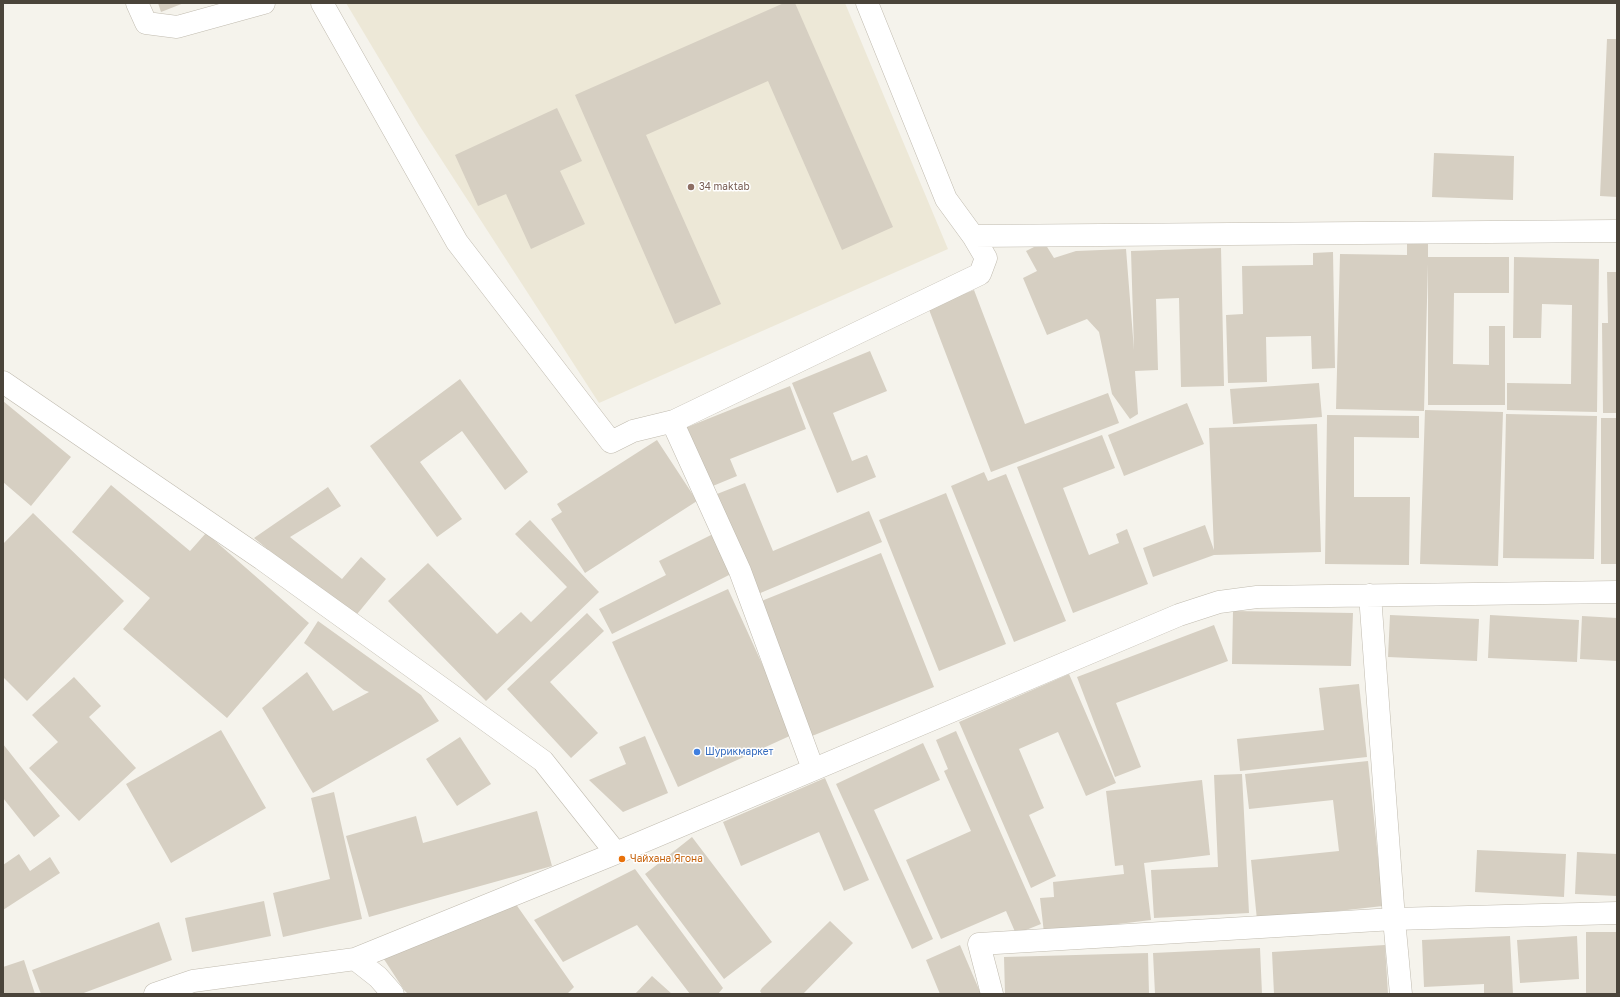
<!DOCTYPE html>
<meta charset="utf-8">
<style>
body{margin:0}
#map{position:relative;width:1620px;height:997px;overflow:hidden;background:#f5f3ec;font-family:"Golos Text",sans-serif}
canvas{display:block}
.frame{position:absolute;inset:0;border:4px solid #4a443a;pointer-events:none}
</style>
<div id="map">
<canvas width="1620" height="997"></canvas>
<div class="frame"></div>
</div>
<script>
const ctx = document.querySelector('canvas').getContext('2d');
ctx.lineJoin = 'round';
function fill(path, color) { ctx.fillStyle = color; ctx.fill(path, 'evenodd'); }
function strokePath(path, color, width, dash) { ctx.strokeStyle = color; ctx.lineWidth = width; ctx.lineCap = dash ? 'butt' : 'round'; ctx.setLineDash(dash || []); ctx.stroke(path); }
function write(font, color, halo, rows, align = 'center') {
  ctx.font = font + ' "Golos Text",sans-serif'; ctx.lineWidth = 3; ctx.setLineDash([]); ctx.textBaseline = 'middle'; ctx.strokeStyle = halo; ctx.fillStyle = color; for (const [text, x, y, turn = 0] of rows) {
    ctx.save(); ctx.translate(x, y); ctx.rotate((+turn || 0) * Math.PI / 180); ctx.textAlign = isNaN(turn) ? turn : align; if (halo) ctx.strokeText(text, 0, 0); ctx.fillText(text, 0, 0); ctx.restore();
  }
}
const education = new Path2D(`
 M346,3h499l103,246 -349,154 -180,-278z`);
const building = new Path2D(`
 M158,3h26l-23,9z
 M784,3h11l98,224 -51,23 -74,-169 -122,54 75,169 -46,20 -100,-229z
 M1607,39h10v158l-17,-1z
 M557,108l25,53 -22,10 25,53 -54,25 -25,-55 -28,12 -23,-51z
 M1434,153l80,3 -1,44 -81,-3z
 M1044,242l10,16 22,-7 50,-2 8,101 -3,-99 90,-3 3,138 -43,1 -2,-89 -23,1 2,71 -23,1 3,43 -8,5 -18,-25 -13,-62 -12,-13 -40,16 -24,-57 14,-7 -11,-20z
 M1407,244h21v13h81v36h-55l-1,71 36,1v-39h16v79h-77v-141l-4,147 -88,-2 4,-155 67,1z
 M1333,252l2,116 -23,1 -1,-33 -45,1 1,45 -39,1 -2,-68 17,-1 -1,-48 71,-1v-12z
 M1514,257l85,2 -2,153 -90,-2v-27l64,1 1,-79 -30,-1 -1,34h-28z
 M1607,272h10v141h-14l-1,-90h6z
 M974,290l51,134 83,-31 11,30 -128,49 -63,-165z
 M870,351l17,40 -54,22 19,48 15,-6 9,22 -39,16 -45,-110z
 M460,379l68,93 -23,18 -43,-59 -42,31 42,57 -25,18 -67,-91z
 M1319,383l3,34 -89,7 -3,-35z
 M790,386l16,43 -76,30 7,17 -29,12 -23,-60z
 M3,401l68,56 -40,49 -28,-24z
 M1187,403l17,41 -80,32 -16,-41z
 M1425,410l78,2 -5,154 -78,-2z
 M1506,414l91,2 -3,143 -91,-1z
 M1327,415l92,1v22l-65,-1v60h56l-1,68 -84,-1z
 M1601,418h16v146h-16z
 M1317,424l4,128 -107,3 -61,22 -10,-29 62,-23 9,25 -5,-122z
 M1102,435l13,33 -52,20 26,67 30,-12 -3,-9 11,-5 21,55 -75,29 -56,-146z
 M657,440l40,61 -112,72 -34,-54 11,-7 -5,-8z
 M984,472l4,9 18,-7 60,147 -52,21 -63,-156z
 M745,483l28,68 96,-40 13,31 -124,52 -41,-100z
 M111,485l79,66 16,-18 103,90 -82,95 -104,-89 27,-31 -78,-66z
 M328,487l13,19 -51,31 52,42 19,-22 25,22 -33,40 -99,-81z
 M946,493l60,151 -67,27 -60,-151z
 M33,513l91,88 -97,100 -24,-24v-133z
 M530,520l69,72 -113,109 -98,-100 40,-38 69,71 24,-22 10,10 36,-35 -52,-53z
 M713,534l20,39 -121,61 -13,-25 67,-34 -7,-14z
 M881,553l53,134 -122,49 -53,-134z
 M728,589l66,145 -116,53 -66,-145z
 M1233,611l120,2 -2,53 -119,-2z
 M587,613l17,18 -54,51 48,51 -27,25 -64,-69z
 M1390,615l89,4 -2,42 -89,-4z
 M1490,615l89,5 -2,42 -89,-4z
 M1582,616l35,2v43l-37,-2z
 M318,621l103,74 18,26 -126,72 -51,-85 45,-36 26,39 36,-19 -5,-2 -60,-47z
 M1214,625l14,36 -112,42 25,64 -26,10 -38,-100z
 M1069,674l47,109 -30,13 -28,-64 -39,17 25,59 -15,7 27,61 -25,12 -72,-166z
 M74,677l27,29 -12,11 47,51 -57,53 -50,-53 29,-26 -26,-27z
 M1359,684l8,73 -127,14 -3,-32 87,-9 -5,-42z
 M221,730l45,78 -95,55 -45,-79z
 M956,731l85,193 -25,10 -10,-23 -65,28 -35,-79 65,-29 -27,-60 4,-2 -12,-29z
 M645,736l23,57 -45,19 -34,-32 37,-16 -7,-17z
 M460,737l31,47 -34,22 -31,-47z
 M923,743l17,37 -66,30 59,129 -21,10 -76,-165z
 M3,744l57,72 -26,21 -31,-39z
 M1368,761l15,145 -126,14 -6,-60 88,-9 -6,-51 -84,9 -4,-35z
 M1242,774l7,139 -95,5 -3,-48 67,-3 -4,-92z
 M825,778l44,102 -25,11 -25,-59 -78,34 -18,-44z
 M1202,780l8,75 -66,8 7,57 -107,13 -4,-35 14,-1 -1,-15 71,-8 -1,-9 -8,1 -9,-75z
 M334,792l28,127 -79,18 -10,-44 57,-14 -19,-81z
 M537,811l15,55 -183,51 -23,-81 70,-20 7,27z
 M692,837l80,105 -48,37 -79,-105z
 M1477,850l89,4 -2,43 -89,-5z
 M1577,852l40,2v42l-42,-2z
 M19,854l11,17 20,-14 10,16 -57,37v-45z
 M635,869l88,119 -5,6h-28l-53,-69 -74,37 -29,-42z
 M513,900l61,87 -7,7h-159l-4,-4 -26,-40z
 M264,901l7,35 -79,16 -7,-34z
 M830,921l23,22 -50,51h-41l-2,-3 2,-3z
 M159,922l13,38 -91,34h-40l-9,-24z
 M1586,932h31v62h-31z
 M1510,936l3,58h-29v-10l-60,3 -2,-47z
 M1577,936l2,43 -59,4 -3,-43z
 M960,945l21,49h-41l-14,-34z
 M1385,945l3,49h-114l-2,-42z
 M1260,948l2,46h-107l-2,-41z
 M1148,953l1,41h-144l-1,-37z
 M24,960l11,34h-32v-27z
 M652,976l20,18h-37z`);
const street = new Path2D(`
 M137,3l9,20 31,4 87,-24
 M322,3l135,239 154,200 22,-11 41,-10 2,9 64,141 73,198
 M973,236l644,-5
 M3,382l259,177 281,202 73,92
 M674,421l306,-147 6,-16 -13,-22 -27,-37 -79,-196
 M1370,595l24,324 7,75
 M355,959l23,18 15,17
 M155,994l38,-13 162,-22 261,-106 563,-238 40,-13 38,-5 360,-5
 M992,994l-13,-50 415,-25 223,-6`);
const markers = [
 [691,187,4,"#8d6e63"],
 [697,752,4,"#3f7fe0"],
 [622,859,4,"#e8710a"]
];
const educationNames = [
 ["34 maktab",699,187]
];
const shopNames = [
 ["Шурикмаркет",705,752]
];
const foodNames = [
 ["Чайхана Ягона",630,859]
];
fill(education, '#ede8d7');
fill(building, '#d6cfc2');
strokePath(street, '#c0bbaf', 23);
strokePath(street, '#fff', 22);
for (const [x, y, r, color] of markers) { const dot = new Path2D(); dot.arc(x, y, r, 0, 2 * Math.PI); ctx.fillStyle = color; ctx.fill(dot); strokePath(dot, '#fff', 1.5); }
write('10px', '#785e54', '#fff', educationNames, 'left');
write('10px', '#366cbe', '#fff', shopNames, 'left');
write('10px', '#c56008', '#fff', foodNames, 'left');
</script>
